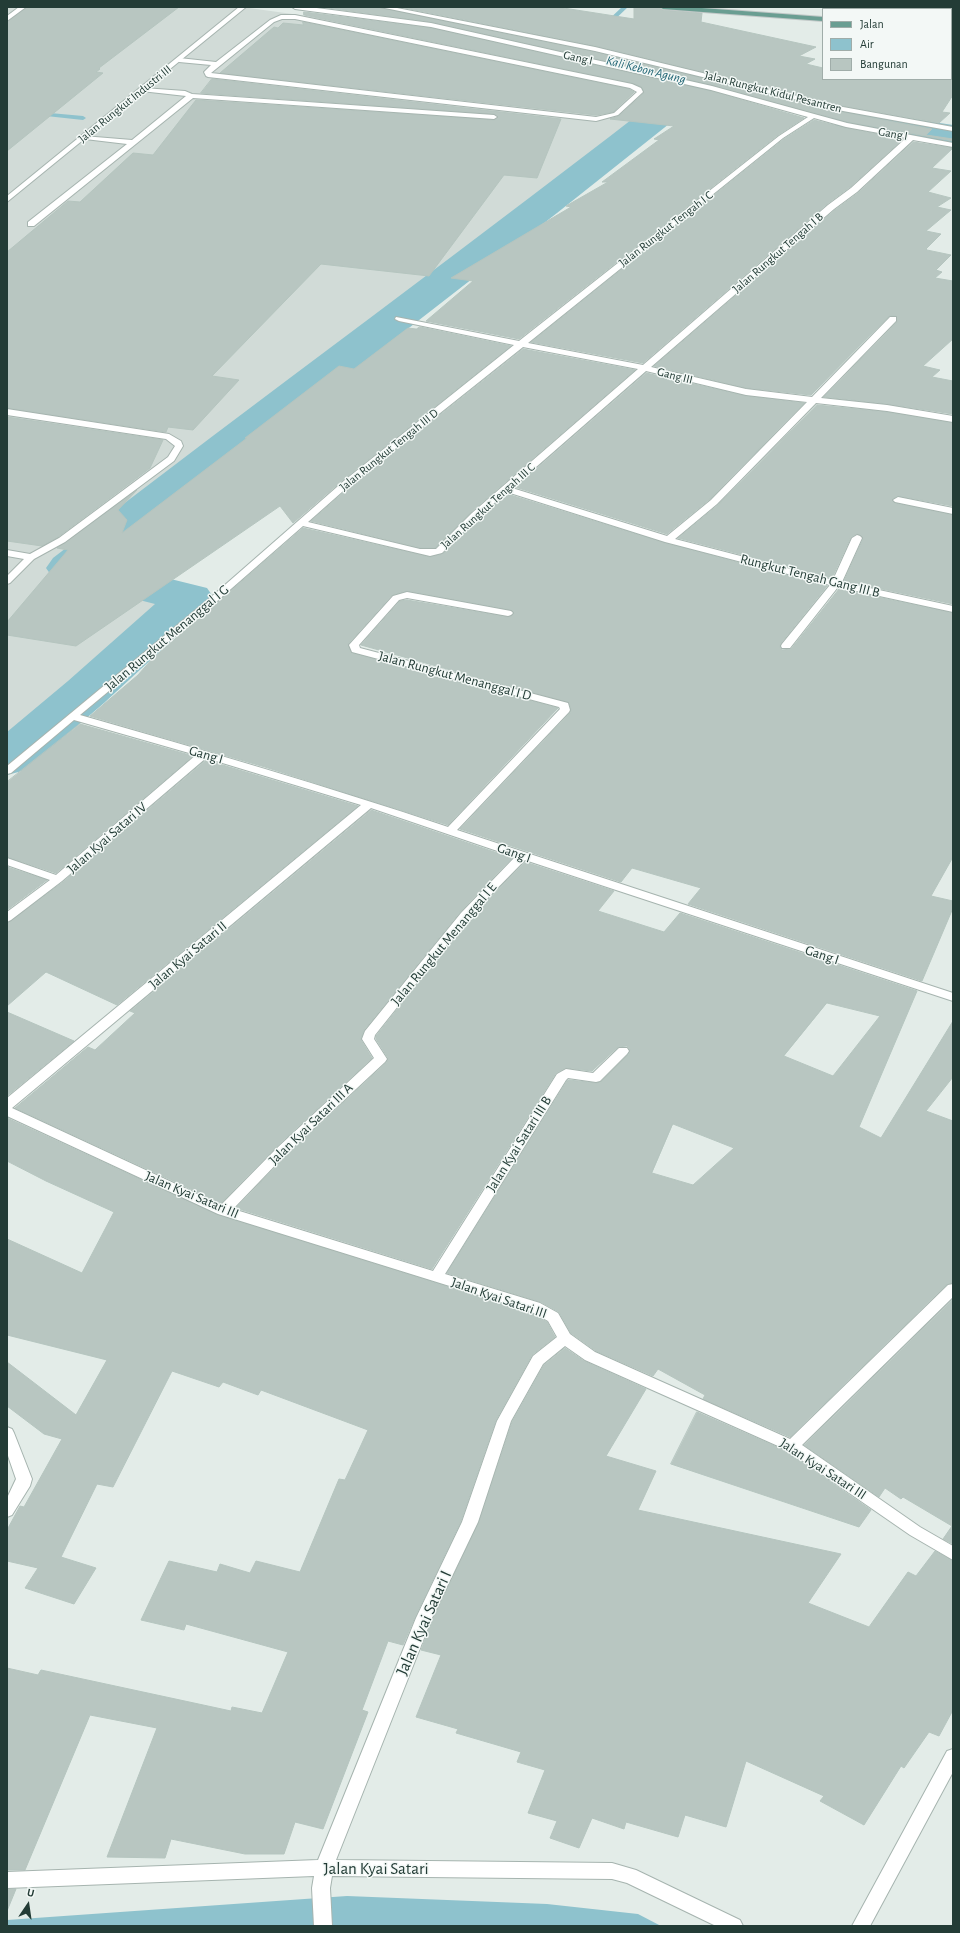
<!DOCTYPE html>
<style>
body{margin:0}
#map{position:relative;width:960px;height:1933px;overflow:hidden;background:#e3ece8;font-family:"Alegreya Sans",sans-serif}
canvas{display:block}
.frame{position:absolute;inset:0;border:8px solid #233c36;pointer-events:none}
.legend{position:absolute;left:822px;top:8px;width:130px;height:72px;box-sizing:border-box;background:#f3f8f6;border:1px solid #a0ada9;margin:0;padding:5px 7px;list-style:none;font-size:12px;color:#233c36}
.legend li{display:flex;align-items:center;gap:8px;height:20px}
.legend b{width:20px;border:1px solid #a0ada9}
.north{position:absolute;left:8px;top:1885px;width:40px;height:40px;-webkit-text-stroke:3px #f3f8f6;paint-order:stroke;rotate:13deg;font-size:11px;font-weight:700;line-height:16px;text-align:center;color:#233c36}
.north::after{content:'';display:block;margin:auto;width:14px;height:18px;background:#233c36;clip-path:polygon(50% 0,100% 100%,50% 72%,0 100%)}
</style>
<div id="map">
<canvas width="960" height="1933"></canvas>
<div class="frame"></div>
<ul class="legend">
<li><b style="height:5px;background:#6a9e92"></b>Jalan</li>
<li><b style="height:11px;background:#8ec2cd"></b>Air</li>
<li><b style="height:11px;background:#b8c6c1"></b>Bangunan</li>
</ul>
<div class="north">U</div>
</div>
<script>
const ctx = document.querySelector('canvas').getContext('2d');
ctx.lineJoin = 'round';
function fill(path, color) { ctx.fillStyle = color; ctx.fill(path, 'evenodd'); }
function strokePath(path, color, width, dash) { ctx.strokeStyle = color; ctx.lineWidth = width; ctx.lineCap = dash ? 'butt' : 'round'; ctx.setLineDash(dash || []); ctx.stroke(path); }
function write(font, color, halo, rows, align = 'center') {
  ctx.font = font + ' "Alegreya Sans",sans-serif'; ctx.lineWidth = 3; ctx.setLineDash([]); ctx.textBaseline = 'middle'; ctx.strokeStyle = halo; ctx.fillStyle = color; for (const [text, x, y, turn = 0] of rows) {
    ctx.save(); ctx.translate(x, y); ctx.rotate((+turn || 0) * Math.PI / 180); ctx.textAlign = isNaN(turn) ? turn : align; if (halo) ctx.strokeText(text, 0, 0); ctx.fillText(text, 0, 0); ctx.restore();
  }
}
const built = new Path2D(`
 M7,7h235l79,11 367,72 -97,78 -541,401 129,29 -172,143z`);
const water = new Path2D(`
 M347,1896l200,8 91,10 23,12h-654v-6z`);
const stream = new Path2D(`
 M622,7h6l-20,19h-4v-2z
 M39,112l44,4 3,2 -3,2 -46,-5 -1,-1z`);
const river = new Path2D(`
 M701,72l12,3 5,7 -5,7 -156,124 -451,350 101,25 7,10 -7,10 -103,95 -78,67 -19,5v-43l61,-51 87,-77 -102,-26 -7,-10 7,-10c211,-163 426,-319 636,-483z
 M848,109l105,16v20l-117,-19 -5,-7 5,-7z`);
const building = new Path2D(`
 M27,7h152l-80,61 1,1 -4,3 7,1 -96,78v-129z
 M321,7h58l216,45 248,60 89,17 -6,6 27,4v2l-106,-19 -135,-37 -281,-63z
 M400,7h157l77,12v-12h25l4,3 39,3 -1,9 115,25 -17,9 16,3 -9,5 17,4v11h130v16l-11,17 8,1 -11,10 -96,-17 -248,-60z
 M304,12l127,16 280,63 93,27 -26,17 -259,204 -93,-18 47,-40 -22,-3 120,-71 -5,-1 42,-24h-6l57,-42 -5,-1 20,-13 -64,-7 9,-3 25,-23 -2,-6 -10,-4 -328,-68z
 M303,22l326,67 5,3 -21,20 -17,3 -376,-42 54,-46 4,1 5,-5 20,2z
 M212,79l349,40 -24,59 -33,-3 -75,101 -108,-12 -109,112 27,4 -46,50 -25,-3 -2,5 -159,-24v-156l61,-51 12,1 53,-49 20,2 43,-55 298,20 4,-3 -4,-3 -293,-21z
 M814,120l32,8 57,11 -53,48 -23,17 -184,159 -112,-21 253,-203z
 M913,142l40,6 -21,20 19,3 -23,21 23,6 -14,9 14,3 -25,21 15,3 -15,15 1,1 24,5 -15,15 6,2 -7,6 18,3v58l-30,27 17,4 -8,7 21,4v33l-66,-10 -63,-7 73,-75 -1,-6h-7l-78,79 -65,-7 -92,-22 181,-156 23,-17z
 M420,327l91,19 -167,133 -51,44 -13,-17 -204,140 -69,-11v-13l61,-72 -11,-2 80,-58 -19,20 9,10 -5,13 125,-95h-2l94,-72 15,3 54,-41 8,1z
 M523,349l112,21 -164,142 -36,36h-15l-109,-27 41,-36z
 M646,373l100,23 58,7 -94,96 -43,35 -152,-47z
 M817,405l70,7 66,11v83l-55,-10 -6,4 3,3 58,12v89l-109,-23 19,-42 -6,-5 -6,3 -19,41 -154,-40 40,-33z
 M7,417l156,23 -13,28 -92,69 -16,9 -35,-5z
 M507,494l158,49 162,43 -46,57 -1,4 2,3 9,-1 48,-60 114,24v244l-22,39 22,5v7l-31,73 -234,-77 13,-16 -69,-20 -11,14 -161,-53 110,-116 1,-3 -2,-7 -208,-58 39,-44 7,-1 101,17 6,-3 -3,-4 -104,-19 -15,4 -44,49 4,9 206,55 -110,117 -183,-58 -175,-51 48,-41 14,-16 151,-131 127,29 13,-3 36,-36z
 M80,724l113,32 -137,117 -49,-16v-75z
 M206,760l152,46 -241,199 -71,-33 -39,34v-83l56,-41z
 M371,810l141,48 -52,54 -96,118 -3,10 11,18 -97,90 -54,55 -206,-95 73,-61 7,3 40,-37 -5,-2z
 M525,862l89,29 -16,20 66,21 16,-19 237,78 -58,136 22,11 72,-117v56l-27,34 27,10v162l-6,1 -157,153 -87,-38 2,-4 -47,-26 -5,7 -57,-25 -25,-18 -12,-21 -18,-10 -94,-29 120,-192 2,-1 27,3 5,-1 27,-27 2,-5 -3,-4 -9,1 -26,24 -26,-3 -10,5 -124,196 -196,-61 50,-52 100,-93 2,-5 -12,-19v-3l94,-118zM827,1003l53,13 -47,60 -49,-20zM673,1124l61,24 -41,37 -41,-12z
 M7,867l40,13 -40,30z
 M7,1012l67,29 -67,55z
 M7,1118l211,97 311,97 18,10 8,15 -23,18 -36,65 -35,101 -46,96 -12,28 -15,-4 -26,69 6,2 -45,117 -28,-7 -11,32h-39l-74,-15 -6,19 -58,-1 50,-129 -67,-13 -65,155h-18v-202l31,7 3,-5 190,41 1,-4 30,6 26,-61 -102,-28 -2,6 -43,-10 28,-59 48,11 3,-8 30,9 6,-12 44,11 39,-93 6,1 23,-50 -107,-40 -3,5 -35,-13 -4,5 -47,-16 -59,116 -16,-3 -36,73 35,11 -22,36 -49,-16 13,-20 -31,-7v-31l13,-24 4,1 38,-68 -18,-5 -37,-28v-44l69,53 31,-55 -100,-25v-96l75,34 32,-61 -68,-31 -39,-20z
 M953,1299v245l-10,-5 9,-13 -49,-29 -2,2 -16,-11 -6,9 -75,-52z
 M565,1348l19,13 62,28 -40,67 50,15 -18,39 203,44 -33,49 61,24 39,-55 8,4 19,-25 18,10v149l-14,26 -10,-4 -25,36 -3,-2 -37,59 -44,-24 4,-5 -78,-35 -20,66 -41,-12 -7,22 -52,-15 -2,7 -32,-11 -13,30 -29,-10 7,-17 -29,-8 17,-43 -28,-8 4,-10 -65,-19 2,-4 -42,-12 25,-62 -20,-5 12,-31 46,-97 33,-100 32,-57z
 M697,1412l89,39 85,59 -12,17 -188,-63z
 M7,1889h9l-9,22z`);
const service = new Path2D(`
 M19,7h7l-19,14v-5z
 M281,15h14l337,69 9,4 2,4 -25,23 -22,6 -388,-44 -2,-1 -2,-4 7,-7 -32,-3 -3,-2 3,-2 37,4 54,-42zM282,19h13l335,69 7,4 -23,21 -18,4 -385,-44 63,-51z
 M143,88l42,3 7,3 302,21 3,2 -3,2 -301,-21 -159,128h-6v-4l99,-78 -42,-5 -2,-1v-2l49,4 54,-44 -45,-5v-2z
 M7,409l162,25 12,7 2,5 -9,15 -109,81 -31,17 -24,24 -3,1v-8l17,-17 -17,-3v-6l23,4 29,-16 109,-81 7,-11 -9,-7 -159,-24z`);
const minor = new Path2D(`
 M239,7h7l-239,195v-6z
 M292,7h17l122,16 281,63 135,37 106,20v4l-40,-7 -56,52 -23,17 -183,158 95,22 66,8 78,-80h6v4l-75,77 66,7 66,11v6l-66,-11 -71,-8 -99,101 -42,35 158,41 19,-42 5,-3 3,1 2,2 -20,44 111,24v6l-115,-25 -48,61h-8l-1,-2 1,-2 48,-59 -165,-43 -158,-50 -29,25 -36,36 -12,3 -127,-30 -87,76 -136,113c123,35 246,71 368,112l112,-118 -1,-2 -207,-55 -3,-7 44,-49 14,-4 104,19 2,2 -2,2 -3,1 -101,-18 -8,2 -40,45 1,3 208,55 2,7 -1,2 -112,118 496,163v8l-428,-141 -56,57 -94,118 -1,4 13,20 -2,3 -100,93 -52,54 200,62 124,-197 9,-5 27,4 26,-25h8l2,3 -2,3 -27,27 -4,1 -28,-4 -2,2 -121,194 95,29 18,10 12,21 25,18 195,87 158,-154 5,-1v13l-151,148 118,82 33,19v14l-43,-25 -123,-85 -202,-90 -20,-14 -22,18 -32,57 -33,101 -46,96 -96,242 276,3 24,7 104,50 3,6h-27l-89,-43 -15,-4 -280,-3 -2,12 2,38h-18l-2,-38 2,-12 -307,12v-16l311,-12 98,-242 46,-96 35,-101 36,-65 24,-19 -9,-16 -18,-10 -312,-97 -211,-98v-18l354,-293 -155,-47 -144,123 -51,39 -4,2v-10l43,-32 -43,-15v-7l49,17 140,-120 -122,-35 -63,53 -4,1v-8l203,-168 135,-118 169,-135 -115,-24 -4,-2 1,-2 123,24 260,-205 29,-19 -97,-27 -280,-63 -136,-18zM814,118l32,9 60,11 -55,50 -23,17 -185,160 -115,-22 255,-205zM523,347l115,22 -166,144 -36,36h-16l-112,-27 43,-38zM646,371l100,24 61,7 -96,98 -44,36 -155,-48zM371,808l144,49 -54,56 -96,118 -3,8 12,19 -98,91 -55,56 -209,-97z
 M380,7h12l203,40 248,60 110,20v4l-110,-20 -248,-60z
 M898,497l55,11v6l-58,-12 -2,-2z
 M7,1427l5,2 2,4 18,46 -2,7 -18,29 -5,2v-19l9,-19 -9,-26z
 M953,1749v23l-83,154h-18l95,-175z`);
const primary = new Path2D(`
 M660,7h28l135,10v4l-160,-12z
 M951,27h2v4h-2z`);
const farStreetnames = [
 ["Gang I",578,58,13],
 ["Jalan Rungkut Kidul Pesantren",773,92,14],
 ["Jalan Rungkut Industri III",125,104,-39],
 ["Gang I",893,134,10],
 ["Jalan Rungkut Tengah I C",666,229,-38],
 ["Jalan Rungkut Tengah I B",778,253,-41],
 ["Gang III",675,376,14],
 ["Jalan Rungkut Tengah III D",389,450,-39],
 ["Jalan Rungkut Tengah III C",488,506,-42]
];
const farWaternames = [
 ["Kali Kebon Agung",646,70,14]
];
const streetNames = [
 ["Rungkut Tengah Gang III B",810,576,14],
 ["Jalan Rungkut Menanggal I G",167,638,-40],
 ["Jalan Rungkut Menanggal I D",455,676,15],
 ["Gang I",206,755,16],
 ["Jalan Kyai Satari IV",107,838,-41],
 ["Gang I",514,853,19],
 ["Jalan Rungkut Menanggal I E",444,944,-50],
 ["Jalan Kyai Satari II",188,955,-40],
 ["Gang I",822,955,18],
 ["Jalan Kyai Satari III A",311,1124,-44],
 ["Jalan Kyai Satari III B",519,1144,-58],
 ["Jalan Kyai Satari III",192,1195,23],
 ["Jalan Kyai Satari III",499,1298,19],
 ["Jalan Kyai Satari III",823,1469,33]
];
const nearStreetnames = [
 ["Jalan Kyai Satari I",424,1623,-66],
 ["Jalan Kyai Satari",376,1869]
];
fill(built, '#d1dbd7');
fill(water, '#8ec2cd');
fill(stream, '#8ec2cd');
fill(river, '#8ec2cd');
fill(building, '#b8c6c1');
strokePath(building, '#b5c5bf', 1);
strokePath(service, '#a6b4af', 2);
strokePath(minor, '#a6b4af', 2);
strokePath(primary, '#c1c8c7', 2);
fill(service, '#fff');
fill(minor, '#fff');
fill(primary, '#6a9e92');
write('12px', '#233c36', '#f3f8f6', farStreetnames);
write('italic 13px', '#216574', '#f3f8f6', farWaternames);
write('14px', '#233c36', '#f3f8f6', streetNames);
write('17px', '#233c36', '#f3f8f6', nearStreetnames);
</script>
